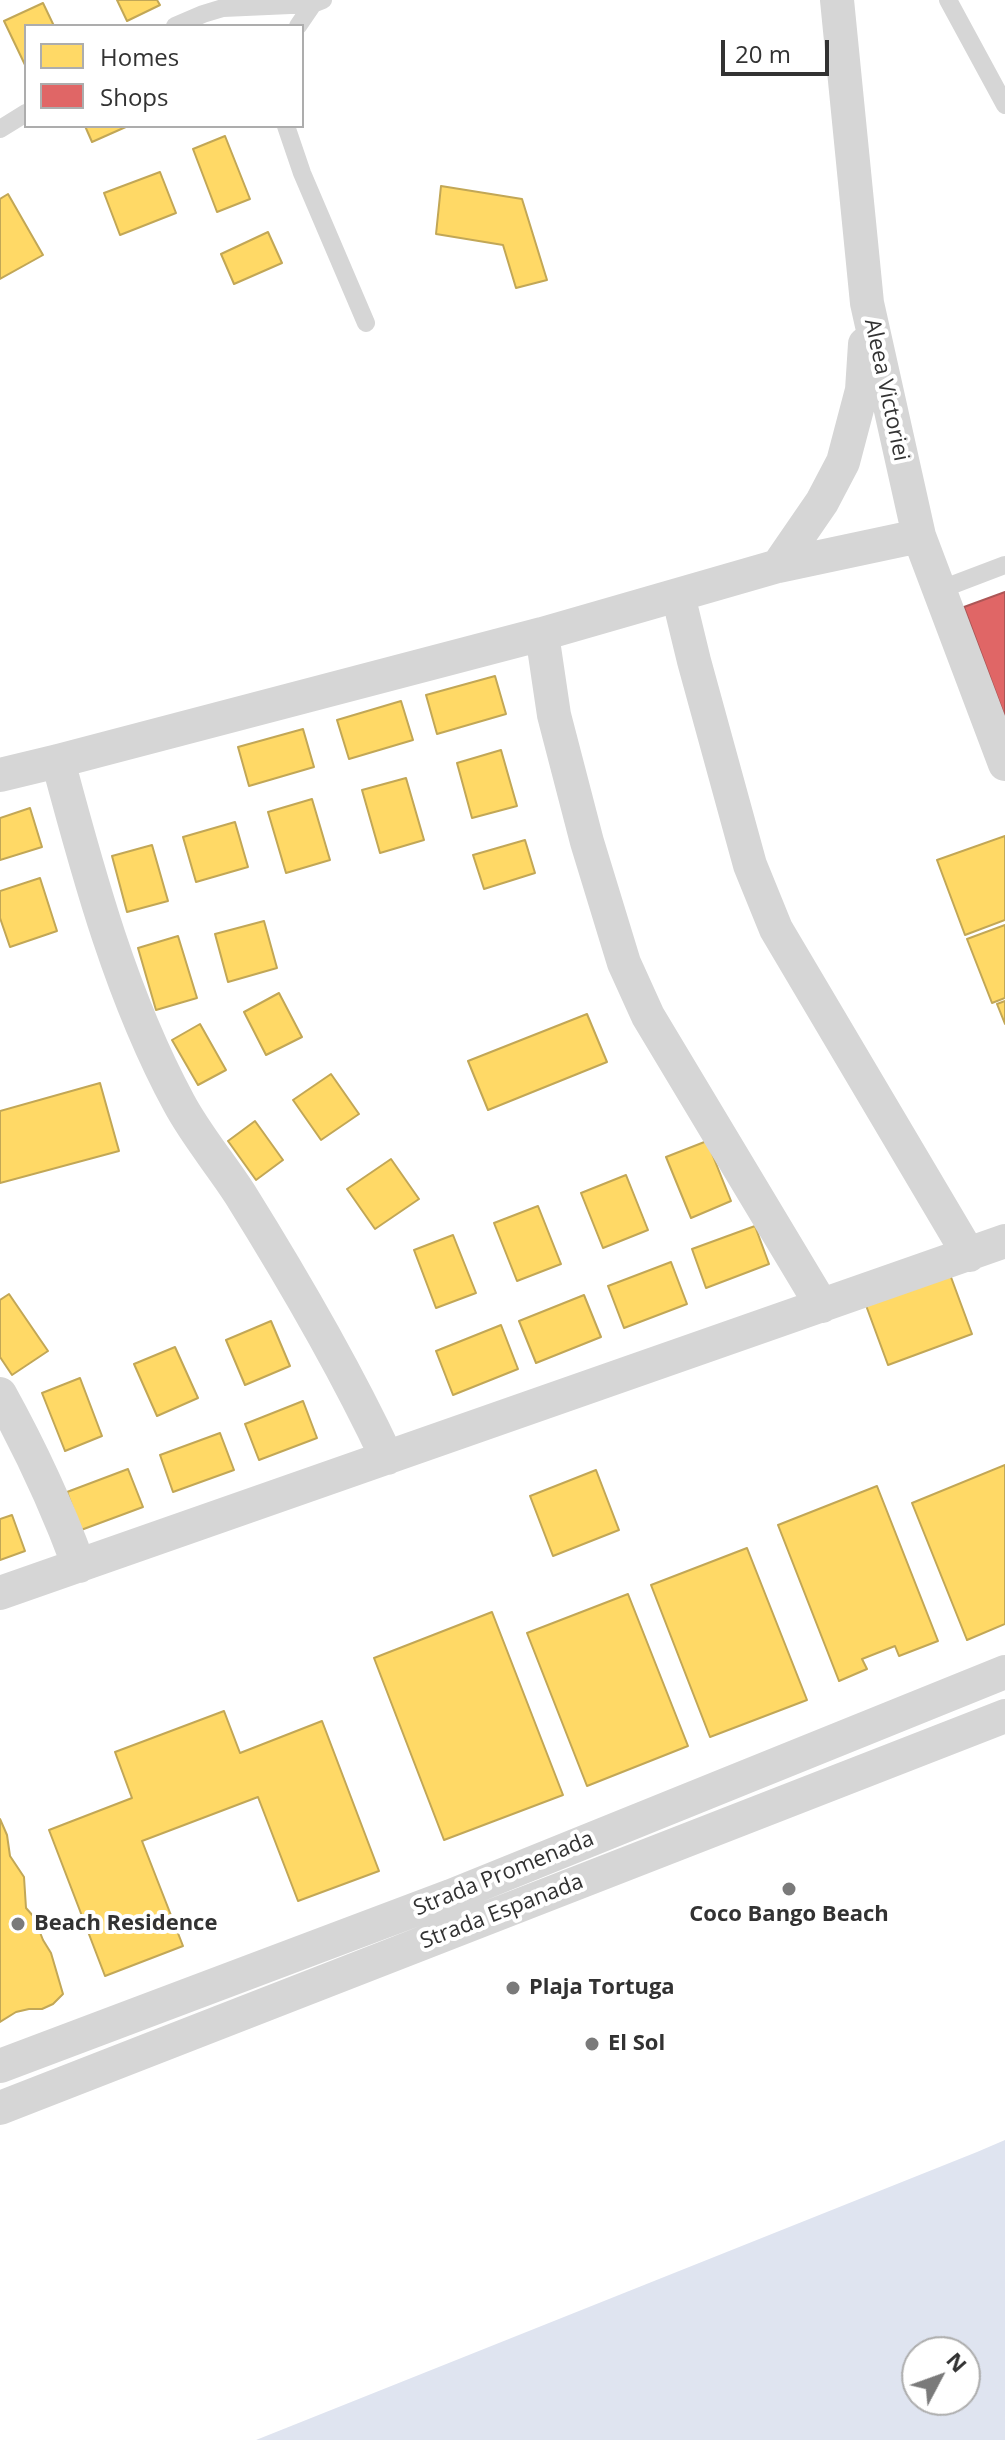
<!DOCTYPE html>
<style>
body{margin:0}
#map{position:relative;width:1005px;height:2440px;overflow:hidden;background:#fff;font-family:"Open Sans",sans-serif}
canvas{display:block}
.legend{position:absolute;left:24px;top:24px;width:280px;height:104px;box-sizing:border-box;background:#fff;border:2px solid #adadad;margin:0;padding:10px 14px;list-style:none;font-size:24px;color:#323232}
.legend li{display:flex;align-items:center;gap:16px;height:40px}
.legend b{width:40px;border:2px solid #adadad}
.north{position:absolute;left:901px;top:2336px;width:80px;height:80px;box-sizing:border-box;background:#fff;border:2px solid #adadad;border-radius:50%;rotate:49deg;font-size:22px;font-weight:700;line-height:32px;text-align:center;color:#323232}
.north::after{content:'';display:block;margin:auto;width:28px;height:36px;background:#7a7a7a;clip-path:polygon(50% 0,100% 100%,50% 72%,0 100%)}
.scale{position:absolute;left:721px;top:40px;width:108px;height:36px;box-sizing:border-box;border:4px solid #323232;border-top:0;padding-left:10px;font-size:24px;line-height:28px;white-space:nowrap;color:#323232;-webkit-text-stroke:6px #fff;paint-order:stroke}
</style>
<div id="map">
<canvas width="1005" height="2440"></canvas>
<ul class="legend">
<li><b style="height:22px;background:#ffd966"></b>Homes</li>
<li><b style="height:22px;background:#e06666"></b>Shops</li>
</ul>
<div class="north">N</div>
<div class="scale">20 m</div>
</div>
<script>
const ctx = document.querySelector('canvas').getContext('2d');
ctx.lineJoin = 'round';
function fill(path, color) { ctx.fillStyle = color; ctx.fill(path, 'evenodd'); }
function strokePath(path, color, width, dash) { ctx.strokeStyle = color; ctx.lineWidth = width; ctx.lineCap = dash ? 'butt' : 'round'; ctx.setLineDash(dash || []); ctx.stroke(path); }
function write(font, color, halo, rows, align = 'center') {
  ctx.font = font + ' "Open Sans",sans-serif'; ctx.lineWidth = 8; ctx.setLineDash([]); ctx.textBaseline = 'middle'; ctx.strokeStyle = halo; ctx.fillStyle = color; for (const [text, x, y, turn = 0] of rows) {
    ctx.save(); ctx.translate(x, y); ctx.rotate((+turn || 0) * Math.PI / 180); ctx.textAlign = isNaN(turn) ? turn : align; if (halo) ctx.strokeText(text, 0, 0); ctx.fillText(text, 0, 0); ctx.restore();
  }
}
const water = new Path2D(`
 M1005,2140v300h-749l721,-288zM917,2352h48v48h-48z`);
const homes = new Path2D(`
 M117,0h40l3,5 -33,16z
 M43,3l11,23h-28v41l-22,-46z
 M85,126h43l-36,16z
 M225,136l25,63 -33,13 -24,-63z
 M160,172l16,41 -56,22 -16,-42z
 M441,186l81,13 25,81 -31,8 -13,-43 -67,-11z
 M8,194l35,61 -43,24v-80z
 M268,232l14,31 -48,21 -13,-30z
 M495,676l11,38 -69,20 -11,-39z
 M401,701l12,39 -64,19 -12,-39z
 M303,729l11,38 -65,19 -11,-39z
 M501,750l16,56 -45,12 -15,-55z
 M406,778l18,62 -44,13 -18,-63z
 M312,799l18,61 -44,13 -18,-61z
 M30,808l12,39 -42,13v-42z
 M235,822l13,45 -52,15 -13,-45z
 M1005,836v84l-40,15 -28,-75z
 M525,840l10,33 -51,16 -11,-34z
 M152,845l16,56 -41,11 -15,-56z
 M40,878l17,53 -47,16 -10,-29v-27z
 M264,921l13,47 -49,14 -13,-48z
 M1005,925v73l-13,5 -25,-64z
 M178,936l19,62 -41,12 -18,-62z
 M279,993l23,44 -36,18 -22,-43z
 M1005,1001v23l-8,-20z
 M587,1014l20,48 -119,48 -20,-49z
 M200,1024l26,46 -28,15 -26,-45z
 M331,1074l28,40 -38,26 -28,-40z
 M100,1083l19,68 -119,32v-72z
 M255,1121l28,39 -27,20 -28,-39z
 M707,1141l24,60 -40,17 -25,-61z
 M391,1159l28,40 -44,30 -28,-40z
 M626,1175l22,55 -45,18 -22,-55z
 M538,1206l23,58 -44,17 -23,-58z
 M755,1226l14,38 -63,24 -14,-39z
 M453,1235l23,58 -40,15 -22,-58z
 M671,1262l16,42 -63,24 -16,-42z
 M948,1269l24,65 -84,31 -24,-65z
 M9,1294l39,57 -36,24 -12,-18v-57z
 M584,1295l17,42 -65,26 -17,-42z
 M271,1321l19,45 -45,19 -19,-45z
 M501,1325l17,44 -65,26 -17,-44z
 M175,1347l23,51 -41,18 -23,-52z
 M80,1378l22,58 -37,15 -23,-58z
 M303,1401l14,37 -58,22 -14,-36z
 M220,1433l14,37 -61,22 -13,-37z
 M1005,1465v159l-38,16 -55,-137z
 M128,1469l15,38 -62,23 -14,-38z
 M596,1470l23,60 -66,26 -23,-60z
 M877,1486l61,155 -39,15 -4,-10 -33,13 5,10 -28,12 -61,-156z
 M12,1515l13,36 -25,9v-41z
 M747,1548l60,152 -97,37 -59,-152z
 M628,1594l60,152 -101,40 -60,-153z
 M492,1612l71,183 -119,45 -70,-182z
 M224,1711l16,42 82,-32 57,150 -81,30 -40,-104 -116,44 41,105 -78,30 -56,-146 83,-32 -17,-46z
 M0,1819l7,16 3,21 14,21 2,31 8,9 9,23 8,13 12,41 -10,10 -11,5h-13l-13,3 -16,10z`);
const shops = new Path2D(`
 M1005,592v125l-41,-110z`);
const lane = new Path2D(`
 M948,0l57,105
 M175,26l28,-12 20,-6 90,-4 10,-4
 M298,26l15,-22
 M286,126l16,47 64,150
 M0,129l26,-16
 M939,590l66,-25`);
const street = new Path2D(`
 M837,0l30,303 52,233 86,228
 M778,566l44,-64 21,-40 19,-72 3,-46
 M678,595l16,66 56,204 26,64 193,326
 M542,634l12,81 33,127 37,121 24,53 174,290
 M58,761c31,116 64,237 121,342 17,32 41,60 61,91 53,85 104,172 147,264
 M0,775l58,-14 484,-127 236,-68 141,-30
 M0,1394c31,56 57,112 79,172
 M0,1593l1005,-352
 M0,2066l451,-170 554,-224
 M0,2108l1005,-392`);
const markers = [
 [789,1889,8,"#7a7a7a"],
 [18,1924,8,"#7a7a7a"],
 [513,1988,8,"#7a7a7a"],
 [592,2044,8,"#7a7a7a"]
];
const streetNames = [
 ["Aleea Victoriei",886,390,78],
 ["Strada Promenada",504,1874,-22],
 ["Strada Espanada",502,1912,-21]
];
const poiNames = [
 ["Coco Bango Beach",789,1915,"center"],
 ["Beach Residence",34,1924],
 ["Plaja Tortuga",529,1988],
 ["El Sol",608,2044]
];
fill(water, '#dfe4f0');
fill(homes, '#ffd966');
strokePath(homes, '#c2a756', 2);
fill(shops, '#e06666');
strokePath(shops, '#ac5656', 2);
strokePath(lane, '#d6d6d6', 18);
strokePath(street, '#d6d6d6', 34);
for (const [x, y, r, color] of markers) { const dot = new Path2D(); dot.arc(x, y, r, 0, 2 * Math.PI); ctx.fillStyle = color; ctx.fill(dot); strokePath(dot, '#fff', 3); }
write('22px', '#323232', '#fff', streetNames);
write('bold 22px', '#323232', '#fff', poiNames, 'left');
</script>
